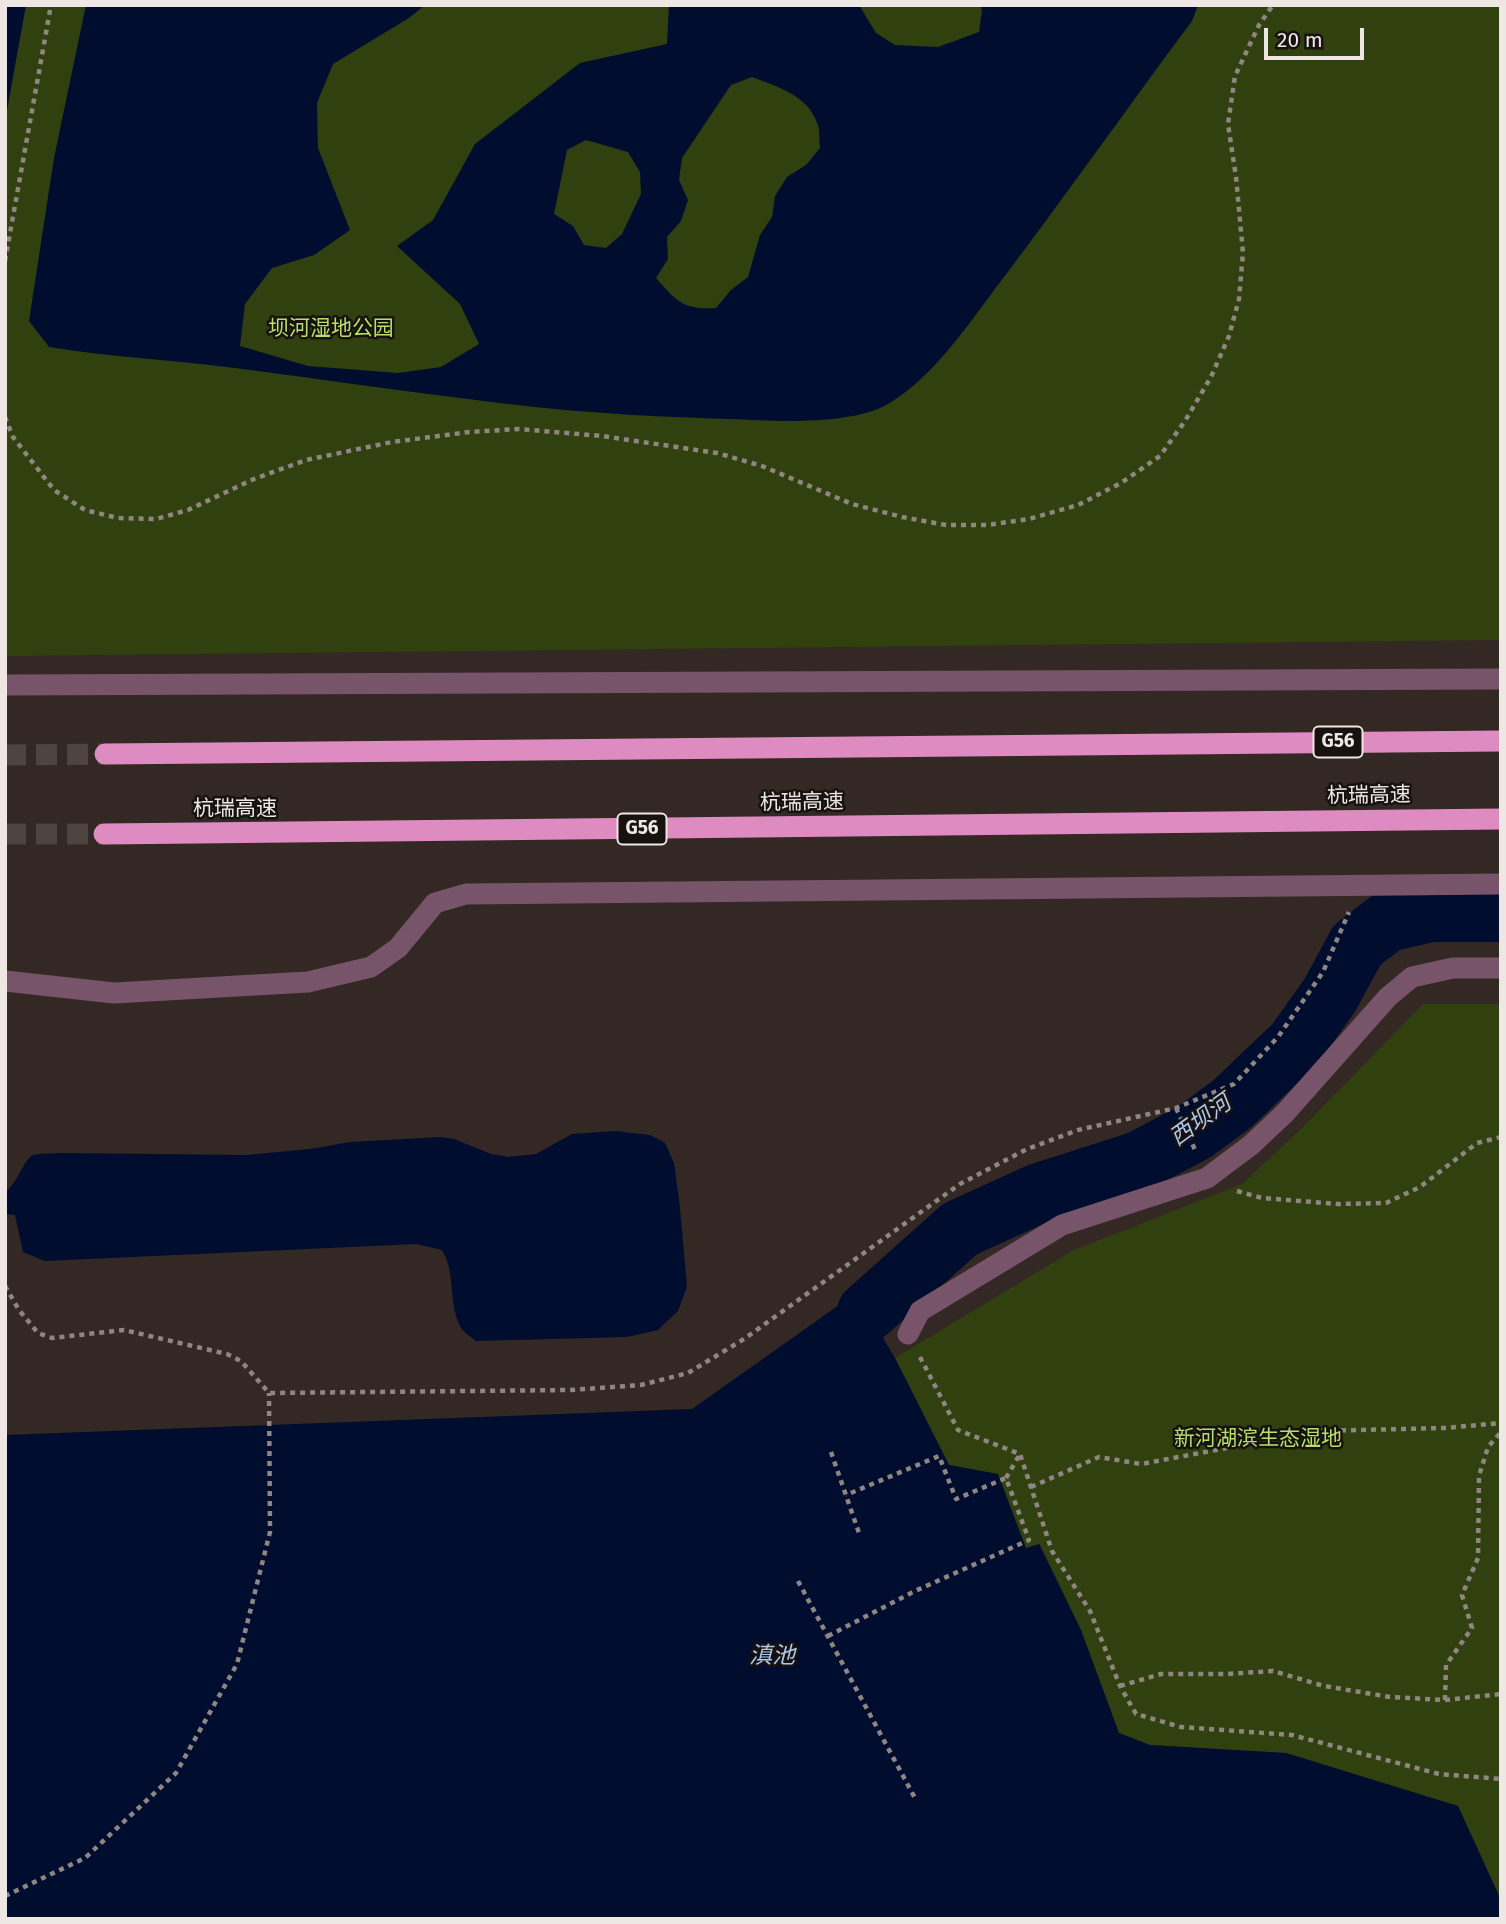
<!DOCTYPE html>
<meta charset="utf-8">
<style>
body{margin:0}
#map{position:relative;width:1506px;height:1924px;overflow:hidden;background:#332823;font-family:"Fira Sans",sans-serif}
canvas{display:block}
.frame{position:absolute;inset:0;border:7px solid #eee7e4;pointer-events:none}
.scale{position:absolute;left:1264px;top:28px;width:100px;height:32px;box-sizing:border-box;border:4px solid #eee7e4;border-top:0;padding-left:9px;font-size:21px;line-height:24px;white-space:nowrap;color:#eee7e4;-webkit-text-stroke:5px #171210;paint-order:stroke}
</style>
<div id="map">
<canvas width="1506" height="1924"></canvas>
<div class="frame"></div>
<div class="scale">20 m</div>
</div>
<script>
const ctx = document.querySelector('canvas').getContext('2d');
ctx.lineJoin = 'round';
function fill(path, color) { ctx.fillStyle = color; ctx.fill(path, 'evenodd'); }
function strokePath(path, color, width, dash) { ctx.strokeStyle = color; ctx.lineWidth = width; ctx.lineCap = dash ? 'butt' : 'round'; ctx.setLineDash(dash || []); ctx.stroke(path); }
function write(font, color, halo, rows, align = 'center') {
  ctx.font = font + ' "Fira Sans","Noto Sans SC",sans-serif'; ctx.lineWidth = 5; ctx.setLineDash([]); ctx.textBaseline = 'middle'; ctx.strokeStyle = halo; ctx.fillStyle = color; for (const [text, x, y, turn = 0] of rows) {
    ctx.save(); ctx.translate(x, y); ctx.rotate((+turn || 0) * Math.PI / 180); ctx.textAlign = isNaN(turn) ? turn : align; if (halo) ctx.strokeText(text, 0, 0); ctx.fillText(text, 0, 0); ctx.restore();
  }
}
const green = new Path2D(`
 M26,5h1475v635l-1496,16v-535z
 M1423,1004h78v896l-43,-94 -172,-53 -136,-8 -31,-12 -38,-103 -41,-86 -14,5 -29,-75 -48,-9 -54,-107 179,-108 168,-66 59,-55z`);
const water = new Path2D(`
 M5,5h21l-21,116z
 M86,5h339l-16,13 -76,46 -16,39 1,45 32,82 -36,25 -42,13 -27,36 -5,42 68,20 90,7 43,-6 38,-23 -19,-40 -63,-58 36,-26 42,-76 105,-81 87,-19 2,-39h190l17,28 19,12 43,2 41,-15 3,-22 -2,-5h218l-6,16c-64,86 -126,174 -191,260 -31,41 -68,97 -113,123 -39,22 -113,17 -158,15 -65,-2 -130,-5 -195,-12 -100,-11 -200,-26 -300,-39 -62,-8 -124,-11 -186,-21l-20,-26 25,-163zM752,77c26,10 56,18 66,48 2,7 1,16 2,23l-14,17 -19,12 -12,19 -3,21 -12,18 -12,42 -17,13 -15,18c-32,2 -39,-6 -60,-30l12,-19 -1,-22 14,-16 7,-21 -9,-20 3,-22 49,-73zM586,140l42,12 12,20 1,22 -19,40 -16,14 -22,-3 -11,-19 -19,-12 13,-64z
 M615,1131l35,4 15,8 9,20 6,45 7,79 -9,24 -20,19 -31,7 -151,4c-5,-4 -13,-9 -16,-15 -12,-24 -4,-54 -18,-76l-26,-6 -371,17 -22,-9 -8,-37 -10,-1v-22c13,-9 19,-33 28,-37 7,-2 18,-1 24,-2l190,2 63,-6 40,-7 90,-5 14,2 37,15 17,3 28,-3 36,-20z
 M856,1293l39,65 54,107 49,9 28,74 13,-4 42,86 38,103 31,12 136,8 172,53 43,94v19h-1496v-484l687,-26z`);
const river = new Path2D(`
 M867,1312l93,-83 79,-36 100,-32 55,-29 38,-28 63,-60 35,-49 27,-50 30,-23 44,-10h70`);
const highwayTunnel = new Path2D(`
 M5,755l100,-1
 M5,834h99`);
const path = new Path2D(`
 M5,261l46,-256
 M5,417l8,20 41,53 31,20 33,8 38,1 32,-9 66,-31 52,-19 86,-18 77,-10 50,-3 83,7 115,17 45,13 90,38 50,13 44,8h41l42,-6 49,-14 43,-22 39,-27 25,-35 26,-44 18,-41 10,-37 4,-46 -7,-76 -8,-53 7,-48 24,-51 14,-20
 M1176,1108l20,44
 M1237,1191l25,7 76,6 48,-1 34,-16 57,-44 24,-6
 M5,1286l14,24 19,23 14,5 72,-8 103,24 14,7 28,32 302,-3 70,-5 47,-12 56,-34 216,-155 67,-35 51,-19 98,-22 58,-24 44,-47 45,-65 26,-60
 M920,1357l38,73 62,24 32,97 38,60 30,75 16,28 45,13 111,8 147,39 62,5
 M831,1452l28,81
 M1006,1478l14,-24
 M1031,1487l68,-30 42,7 177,-33 126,-3 57,-5
 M798,1581l118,219
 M828,1636l87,-45 114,-51 -23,-62 -50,21 -17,-43 -93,39
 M1120,1686l41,-12h66l46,-3 51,15 66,11 55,3 56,-6
 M1445,1700l1,-35 26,-37 -10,-33 16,-37 1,-82 9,-29 13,-15
 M5,1896l80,-38 91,-85 61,-109 33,-132 -1,-139`);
const minor = new Path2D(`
 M5,685l1496,-6
 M5,981l109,12 194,-11 63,-15 27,-19 37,-45 31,-9 1035,-10
 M908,1334l12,-23 142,-86 145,-47 44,-33 34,-32 103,-116 24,-20 41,-9h48`);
const highway = new Path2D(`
 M105,754l1396,-13
 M104,834l1397,-15`);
const shields = [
 [1338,742,49],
 [642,829,49]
];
const shieldNames = [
 ["G56",1338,742],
 ["G56",642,829]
];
const parkNames = [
 ["坝河湿地公园",331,329],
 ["新河湖滨生态湿地",1258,1439]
];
const streetNames = [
 ["杭瑞高速",1369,796,-1],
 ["杭瑞高速",802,803,-1],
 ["杭瑞高速",235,809]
];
const waterNames = [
 ["西坝河",1201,1121,-36],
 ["滇池",772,1657]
];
fill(green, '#30400e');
fill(water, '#000d2f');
strokePath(river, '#000d2f', 60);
strokePath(highwayTunnel, '#4f4540', 21, [21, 10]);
strokePath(path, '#8f8682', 4.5, [5, 5]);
strokePath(minor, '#77546a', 21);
strokePath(highway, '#de8bc1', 21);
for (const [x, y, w] of shields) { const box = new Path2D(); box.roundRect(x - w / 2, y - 15.5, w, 31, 5); ctx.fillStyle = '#171210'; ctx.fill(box); strokePath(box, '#eee7e4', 2); }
write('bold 19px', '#eee7e4', null, shieldNames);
write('21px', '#b7df69', '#171210', parkNames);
write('21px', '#eee7e4', '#171210', streetNames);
write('italic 23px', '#adc8ee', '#171210', waterNames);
</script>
